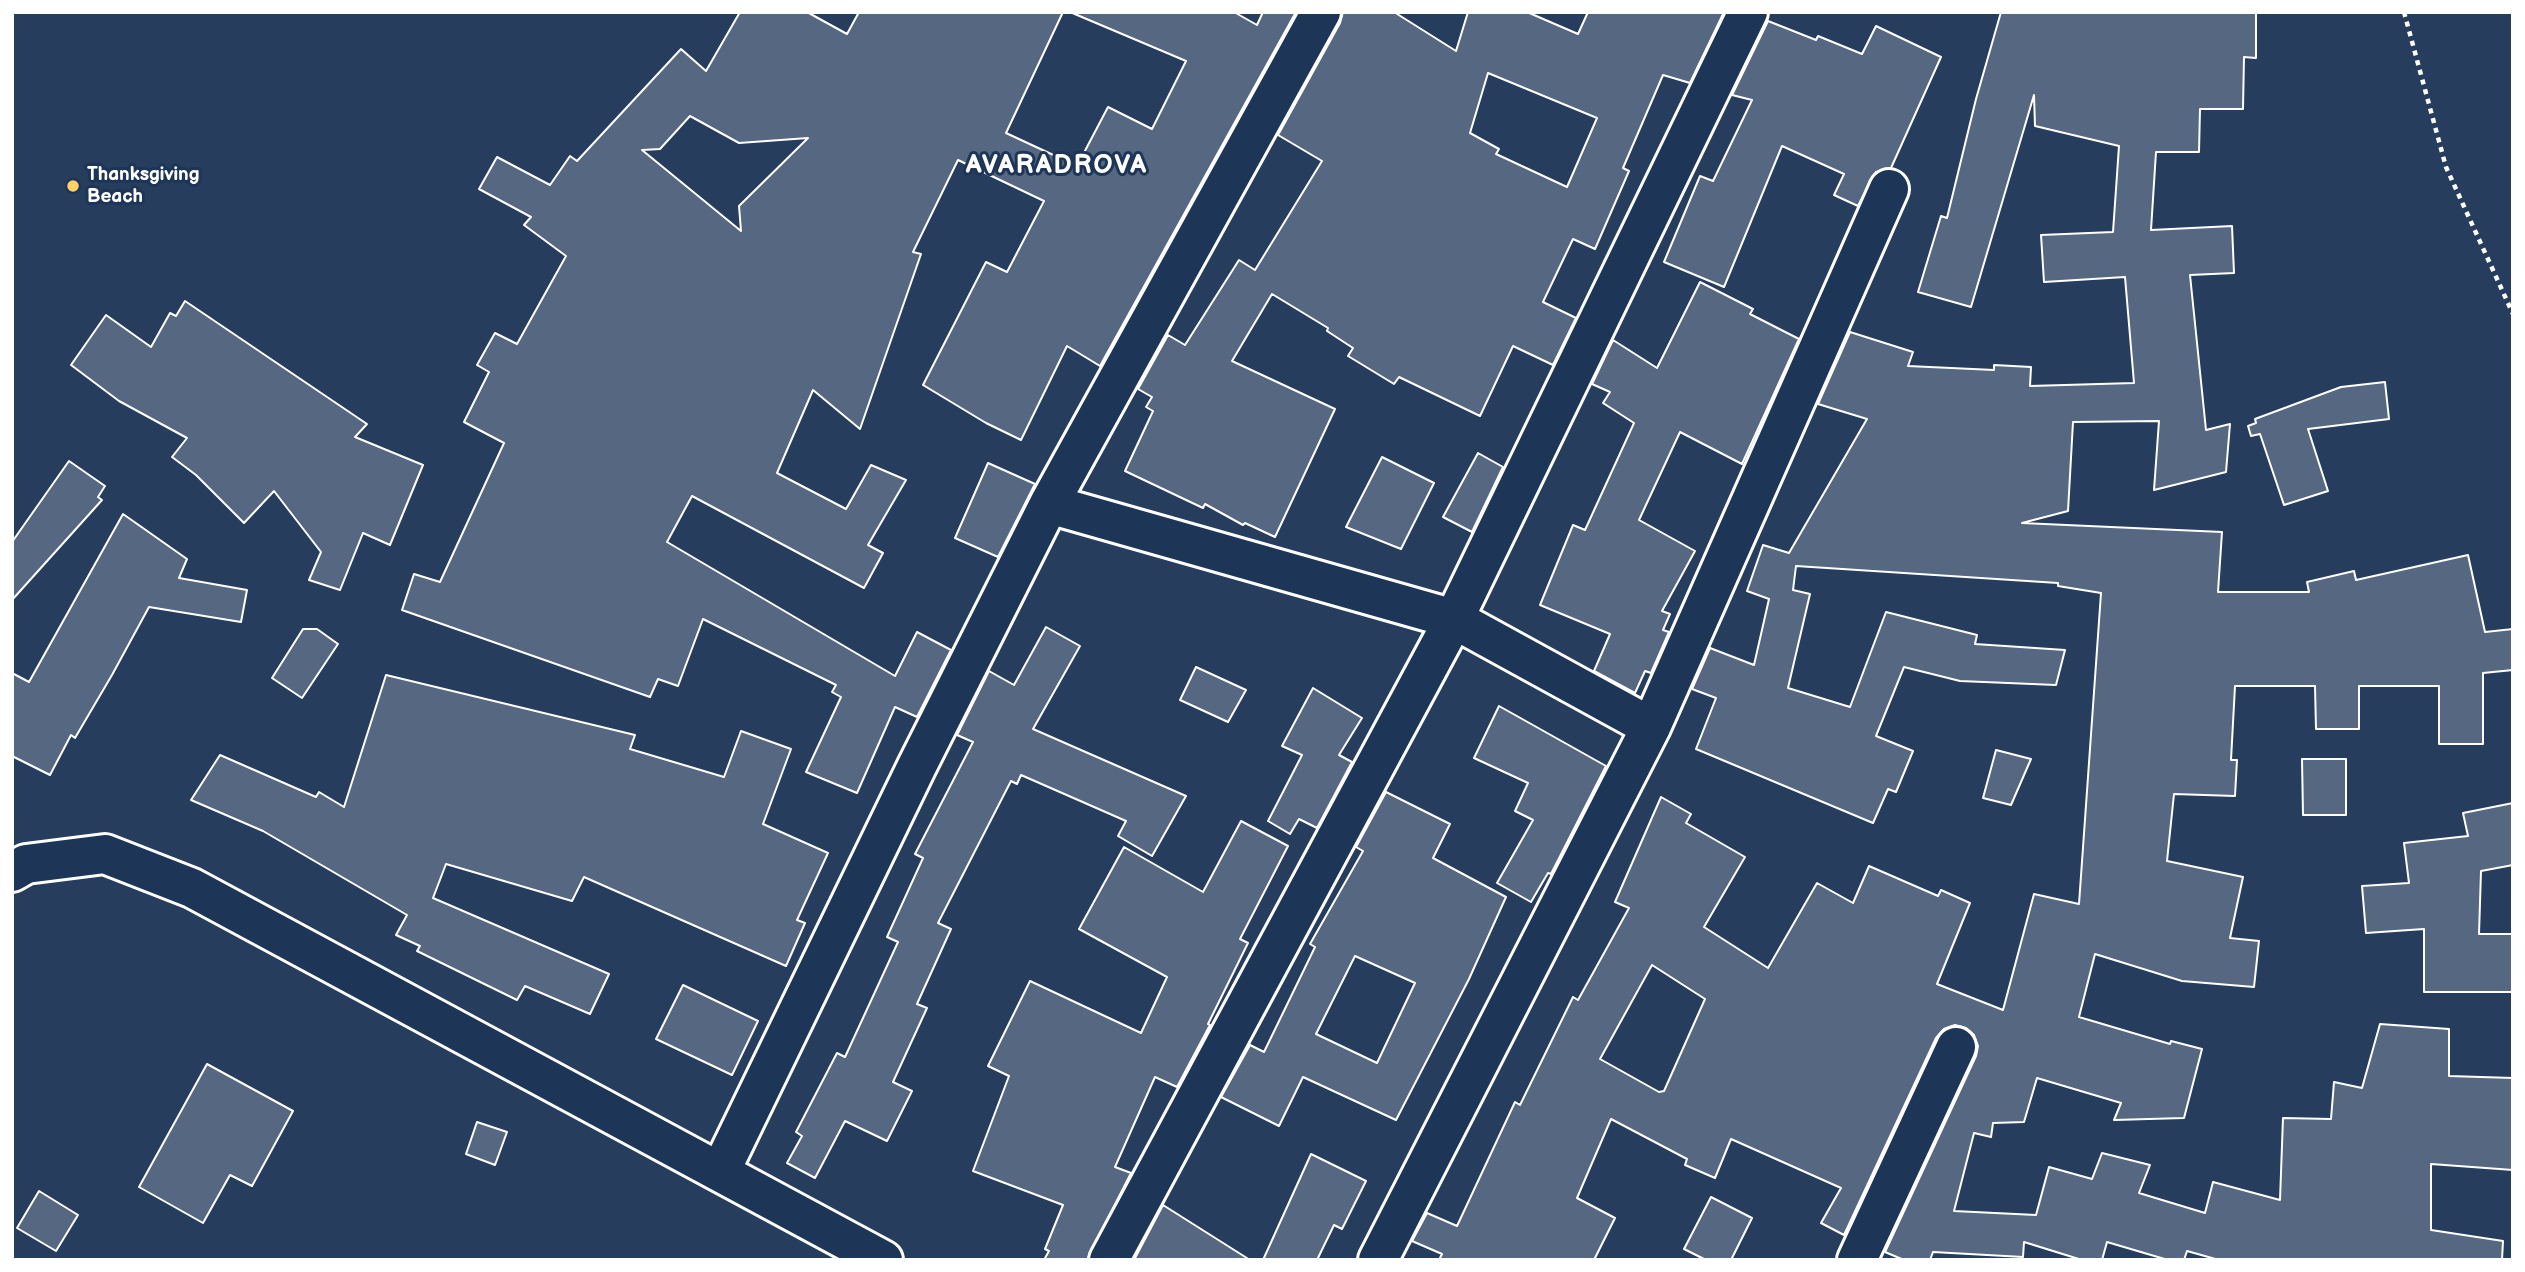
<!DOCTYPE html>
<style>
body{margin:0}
#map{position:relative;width:2525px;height:1272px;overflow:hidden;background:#263d5e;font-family:"Balsamiq Sans",sans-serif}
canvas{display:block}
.frame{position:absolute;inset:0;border:14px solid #fff;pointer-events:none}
</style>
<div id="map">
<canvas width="2525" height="1272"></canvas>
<div class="frame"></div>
</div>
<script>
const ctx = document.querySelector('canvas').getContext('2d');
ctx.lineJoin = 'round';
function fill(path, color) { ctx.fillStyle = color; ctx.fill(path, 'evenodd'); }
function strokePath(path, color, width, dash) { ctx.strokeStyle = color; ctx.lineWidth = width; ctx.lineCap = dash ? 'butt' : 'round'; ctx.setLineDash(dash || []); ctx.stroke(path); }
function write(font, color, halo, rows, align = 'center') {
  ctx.font = font + ' "Balsamiq Sans",sans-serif'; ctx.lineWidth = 6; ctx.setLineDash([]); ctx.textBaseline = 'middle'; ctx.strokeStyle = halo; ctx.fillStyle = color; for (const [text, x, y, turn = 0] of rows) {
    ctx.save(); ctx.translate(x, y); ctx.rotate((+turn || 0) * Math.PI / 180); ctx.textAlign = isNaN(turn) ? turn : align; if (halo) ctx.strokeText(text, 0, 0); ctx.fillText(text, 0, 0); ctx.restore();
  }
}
const building = new Path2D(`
 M740,12h67l40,22 12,-22h204l-57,121 71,33 31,-59 44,22 34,-68 -116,-49h164l23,13 6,-13h33l-196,354 -33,-20 -46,94 -35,-17 -63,-38 63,-123 21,10 37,-71 -86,-41 -45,92 8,2 -61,175 -47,-39 -36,83 69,36 25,-44 35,15 -38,65 15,8 -19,35 -172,-92 -25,46 228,134 22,-44 34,18 -34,67 -22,-10 -38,86 -51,-21 35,-75 -9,-5 4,-7 -133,-66 -25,67 -20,-7 -8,18 -248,-87 12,-36 26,8 64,-139 -40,-21 25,-50 -12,-7 18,-32 22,11 49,-88 -42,-31 7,-8 -52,-28 18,-32 53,28 20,-29 7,5 104,-112 25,22zM690,116l49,27 69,-5 -69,68 2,25 -99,-81 18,-1z
 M1343,12h51l62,39 12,-39h59l51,22 10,-22h136l-34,71 -27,-8 -40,93 6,3 -34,78 -22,-10 -30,63 33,16 -23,47 -40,-19 -33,70 -81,-39 -5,7 -46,-28 5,-8 -26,-17 1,-3 -56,-34 -40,67 103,48 -60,128 -30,-14 -2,2 -38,-21 -2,4 -78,-37 28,-60 -7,-4 6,-10 -14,-8 30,-54 17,10 54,-85 16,10 67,-109 -44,-26 62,-112zM1488,73l109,45 -30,69 -71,-33 3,-5 -29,-16z
 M2001,12h255v46l-12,-1 -1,52h-43l-1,43h-43l-5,78 81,-4 2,47 -44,2 16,155 24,-6 -4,48 -72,18 5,-69 -86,1 -5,89 -46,12 200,9 -4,60h91l-2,-10 47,-11 2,9 112,-25 17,77 28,-3v41l-30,3v71h-44v-58h-80v43h-43l-1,-43h-80l-4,74h6l-2,36 -61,-2 -7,67 76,16 -13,61 29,3 -5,46 -72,-6 -87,-27 -16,63 91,27 1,-3 31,8 -18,69 -70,2 7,-17 -84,-25 -13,44 -31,1 -2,14 -17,-4 -20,78 82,4 13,-48 43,12 10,-26 48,12 -11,28 66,20 8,-31 67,18 3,-82 48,1 3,-37 28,6 18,-64 69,5v47l64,2v92l-82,-6v66l72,11 -1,19h-283l-32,-9 -3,9h-16l-61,-18 -5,18h-20l-58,-18 -1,15 -90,-5 -3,8h-26l-19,-8 91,-196 2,-10 -4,-11 -8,-7 -11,-3 -11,4 -8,9 -92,197 -23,-12 20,-35 -110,-49 -16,39 -30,-13 2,-6 -76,-40 -34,79 38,20 -21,42h-155l3,-6 -30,-13 15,-28 30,13 58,-124 5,3 53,-108 5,3 51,-92 -14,-6 46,-105 30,17 -5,9 59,34 -41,70 64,41 49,-85 36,20 16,-37 69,30 3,-6 29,13 -33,81 66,26 31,-116 45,10 22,-311 -43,-7v-3l-262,-17 -3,24 17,4 -22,94 62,19 36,-95 91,23 -2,9 90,6 -9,35 -96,-4 -56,-14 -28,69 37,15 -17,41 -8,-3 -15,34 -177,-74 20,-51 -24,-9 18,-41 44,17 15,-66 -22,-8 16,-46 26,8 78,-134 -49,-15 32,-72 63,20 -5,14 86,4v-5l37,2 -1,19 104,-3 -9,-106 -81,5 -3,-47 72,-3 6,-86 -84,-20 -1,-31 -63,212 -53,-15 23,-76 6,2 29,-119zM1652,965l53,34 -41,92 -5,1 -59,-33z
 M1768,21l48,19 2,-4 44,18 14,-28 65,31 -50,111 -15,4 -18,34 -24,-11 10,-21 -62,-28 -58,141 -60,-25 36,-86 13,5 39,-81 -20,-5z
 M1700,282l53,27 -3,5 49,25 -57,125 -62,-32 -41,88 56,31 -33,60 8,3 -7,16 6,2 -18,41 -6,-2 -10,22 -41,-22 16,-37 -70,-29 33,-80 12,5 49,-107 -31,-20 7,-11 -18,-8 21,-44 44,28z
 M185,301l182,123 -12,13 68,28 -33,80 -27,-12 -23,57 -31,-10 12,-28 -47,-61 -30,32 -48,-48 -24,-18 15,-19 -68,-37 -48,-36 35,-50 45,32 19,-34 6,3z
 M2385,382l4,37 -81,10 20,62 -44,14 -24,-71 -9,2 -3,-10 8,-3 -1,-4 86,-32z
 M1478,453l25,14 -31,65 -29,-15z
 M1382,457l52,26 -33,66 -55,-22z
 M69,461l36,25 -7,11 4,3 -90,100v-58z
 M988,463l47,21 -37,73 -43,-19z
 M123,514l64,45 -8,19 68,12 -6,32 -92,-15 -37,68 -37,63 -4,-3 -21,40 -38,-19v-83l17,9z
 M1046,627l34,19 -47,83 153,67 -34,60 -34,-20 8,-15 -105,-46 -4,9 -6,-3 -73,142 13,6 -34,75 10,4 -34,74 19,9 -25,50 -42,-20 -30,57 -28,-15 15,-27 -6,-4 41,-79 8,4 53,-115 -11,-5 36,-79 -8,-4 58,-112 -16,-7 32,-64 25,14z
 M303,629h14l21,15 -36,54 -30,-20z
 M1196,667l50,23 -18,32 -48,-22z
 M386,675l249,60 -5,14 94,28 17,-46 50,18 -28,75 65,29 -31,67 8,3 -19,43 -202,-89 -12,24 -126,-37 -13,34 176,76 -19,40 -65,-28 -8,14 -100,-49 3,-5 -24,-11 11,-20 -144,-84 -72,-31 29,-45 96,42 3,-5 25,15z
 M1313,688l49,30 -23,37 13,7 -35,66 -18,-9 -9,15 -22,-13 34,-66 -20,-9z
 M1499,706l107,60 -55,108 -3,-1 -17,29 -34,-19 36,-63 -18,-9 13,-28 -54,-25z
 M1996,750l35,9 -20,46 -28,-7z
 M2302,759h44v56h-43z
 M1386,792l64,32 -17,34 73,39 -37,82 -73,141 -93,-43 -24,49 -58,-29 29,-52 14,7 51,-105 -5,-3 53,-93 -7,-4zM1355,956l60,27 -38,80 -61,-29z
 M2513,803v62l-32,6 -2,63h34v58h-89v-63l-58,4 -4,-47 47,-3 -5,-40 64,-7 -5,-23z
 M1241,821l47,25 -48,93 8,4 -40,81 2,1 -33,62 -22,-10 -40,90 16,6 -44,87h-43l5,-9 -4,-2 18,-44 -90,-34 36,-95 -21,-10 42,-85 111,52 26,-56 -88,-48 45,-82 79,45z
 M683,985l75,36 -26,54 -76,-36z
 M207,1064l86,47 -41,75 -22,-11 -27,48 -64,-36z
 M477,1122l30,10 -12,33 -29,-11z
 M1311,1154l55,27 -24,48 -8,-4 -17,35h-54z
 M39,1191l39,24 -22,36 -39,-23z
 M1711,1197l41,21 -21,42h-25l-22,-11z
 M1163,1205l87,55h-116z`);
const path = new Path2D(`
 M2404,12l42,155 67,147`);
const minor = new Path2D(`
 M1321,12l-272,492 405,115 197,108
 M12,872l14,-8 79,-10 87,34 691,372
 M720,1172l197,-406 132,-262
 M1109,1260l345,-641 294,-607
 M1378,1260l273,-533 238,-538
 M1857,1260l99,-213`);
const markers = [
 [73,186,7,"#ffd166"]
];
const poiNames = [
 ["Thanksgiving",87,175],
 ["Beach",87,197]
];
const districtNames = [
 ["AVARADROVA",1057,166]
];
fill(building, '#556781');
strokePath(building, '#fff', 2);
strokePath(minor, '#fff', 44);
strokePath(path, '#fff', 4.5, [5, 5]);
strokePath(minor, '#1d3557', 38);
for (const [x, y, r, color] of markers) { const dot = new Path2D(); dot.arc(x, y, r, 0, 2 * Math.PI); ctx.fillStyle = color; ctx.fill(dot); strokePath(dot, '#1d3557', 2.5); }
write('bold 19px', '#fff', '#1d3557', poiNames, 'left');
ctx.letterSpacing = '2px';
write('bold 26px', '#fff', '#1d3557', districtNames);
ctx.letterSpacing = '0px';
</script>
